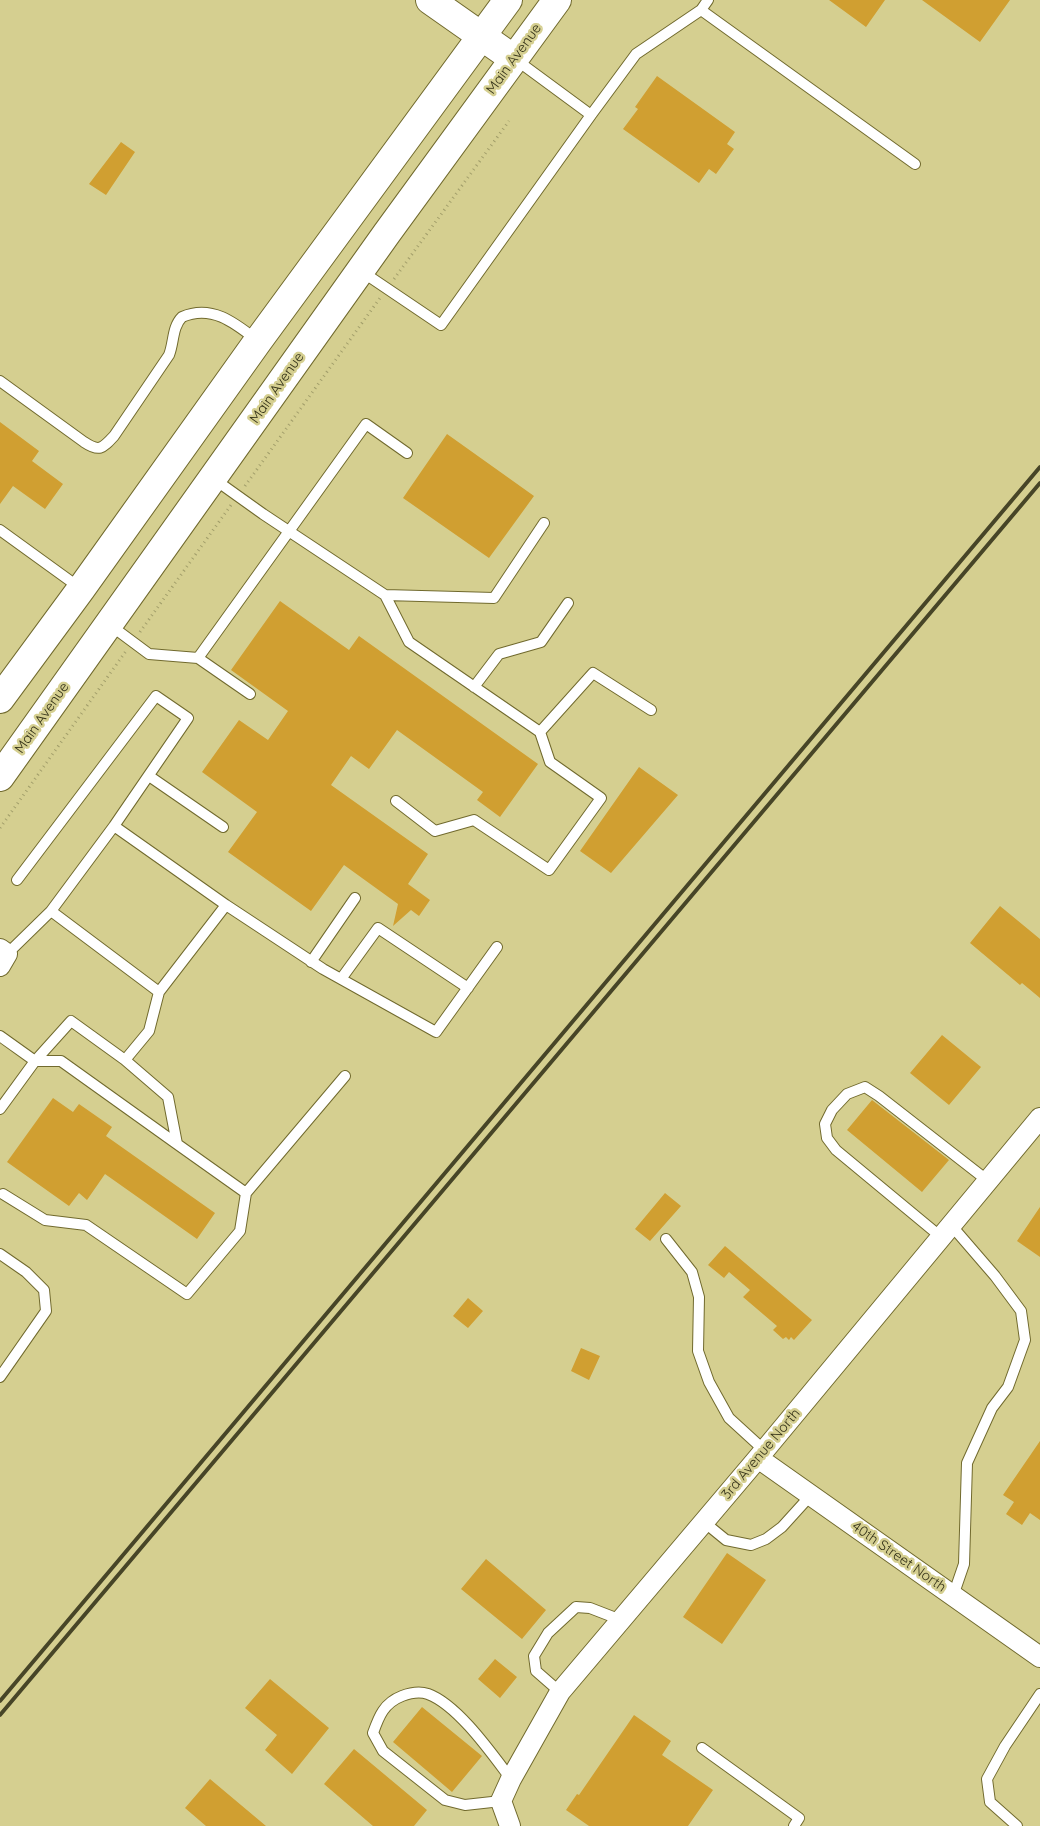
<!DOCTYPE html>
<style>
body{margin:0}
canvas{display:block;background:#d5cf90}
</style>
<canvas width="1040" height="1826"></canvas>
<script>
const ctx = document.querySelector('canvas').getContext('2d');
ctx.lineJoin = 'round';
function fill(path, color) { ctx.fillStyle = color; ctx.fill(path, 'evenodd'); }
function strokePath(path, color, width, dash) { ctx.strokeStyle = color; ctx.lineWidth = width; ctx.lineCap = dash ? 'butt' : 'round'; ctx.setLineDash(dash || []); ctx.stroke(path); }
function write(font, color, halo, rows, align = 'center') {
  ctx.font = font + ' Quicksand,sans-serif'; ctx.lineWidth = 5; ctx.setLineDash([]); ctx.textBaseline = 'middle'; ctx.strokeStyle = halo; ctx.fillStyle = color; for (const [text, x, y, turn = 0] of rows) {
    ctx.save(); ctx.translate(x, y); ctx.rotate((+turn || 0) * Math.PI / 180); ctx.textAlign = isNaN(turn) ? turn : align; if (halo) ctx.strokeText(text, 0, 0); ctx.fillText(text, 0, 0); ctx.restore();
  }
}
const building = new Path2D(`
 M829,0h56l-19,27z
 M922,0h88l-30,42z
 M657,76l78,56 -8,12 7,5 -18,25 -7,-5 -10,14 -76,-54 15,-20 -3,-2z
 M121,142l14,10 -29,43 -17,-11z
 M0,422l39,29 -7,10 31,23 -18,25 -32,-23 -13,18z
 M447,434l87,62 -45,62 -86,-60z
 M280,601l69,49 10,-14 179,128 -38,53 -23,-17 6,-8 -86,-62 -28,39 -18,-13 -20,29 97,69 -20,30 22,16 -11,16 -8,-6 -18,16 5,-22 -54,-39 -33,46 -83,-59 29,-40 -55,-40 37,-52 29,20 20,-29 -57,-41z
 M639,767l39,28 -67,78 -31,-22z
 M1000,906l40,33v59l-18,-15 -2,2 -50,-42z
 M942,1035l39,32 -32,38 -39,-32z
 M53,1098l20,14 6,-8 33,23 -6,9 109,77 -18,26 -92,-65 -18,26 -8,-7 -10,13 -62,-44z
 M872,1100l77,60 -27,32 -75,-62z
 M665,1193l16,13 -31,35 -15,-12z
 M1040,1207v50l-23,-16z
 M725,1246l87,74 -18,20 -3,-3 -2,3 -3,-3 -3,2 -10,-9 4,-4 -34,-29 7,-7 -21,-18 -5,6 -16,-13z
 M468,1298l15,13 -15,17 -15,-12z
 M581,1348l19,8 -11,24 -18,-9z
 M1040,1441v79l-10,-7 -8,12 -16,-11 8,-12 -11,-7z
 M727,1553l39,27 -44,64 -39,-27z
 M486,1559l60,51 -24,29 -61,-50z
 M495,1659l22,18 -17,21 -22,-19z
 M270,1679l59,49 -37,46 -27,-24 12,-15 -32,-27z
 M422,1707l60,49 -30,36 -59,-50z
 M634,1715l37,26 -9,14 51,35 -25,36h-99l-23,-16 11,-16 2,1z
 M354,1749l73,61 -13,16h-41l-49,-42z
 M210,1779l56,47h-60l-21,-18z`);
const path = new Path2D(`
 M394,279l115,-158
 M245,486l135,-188
 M140,632l91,-127
 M0,828l126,-177`);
const service = new Path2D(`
 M701,10l214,154
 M515,59l76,56 45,-61 65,-44 7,-10
 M361,271l80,54 150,-210
 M0,381l84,61c15,10 18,7 30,-6l55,-81c5,-12 3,-28 13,-38 30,-13 53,6 76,24
 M214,479l49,35 122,81 24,47 131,90 10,30 51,36 -52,72 -75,-50 -39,11 -39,-30
 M0,530l80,58
 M385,595l109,3 50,-75
 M110,625l39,29 49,4 168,-234 41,29
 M198,658l52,36
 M474,687l25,-33 42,-12 27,-39
 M540,732l53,-59 58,37
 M149,776l74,51
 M114,826l112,79 97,64 113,63 61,-85
 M51,911l108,81 67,-87
 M7,954l44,-43 63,-85 74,-108 -32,-22 -139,184
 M311,962l44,-64
 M341,979l37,-51 90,60
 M0,1036l35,25 -35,48
 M125,1060l43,37 9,47 69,49
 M35,1061l36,-40 54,39 24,-29 10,-39
 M35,1061h26l116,83
 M3,1194l42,26 41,5 101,69 53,-63 6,-38 99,-117
 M951,1225l44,51 26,35 4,29 -17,47 -16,21 -25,55 -3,101 -11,32
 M941,1237l-105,-87 -9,-12 -2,-14 7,-14 15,-16 18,-7 14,9 109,85
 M666,1239l26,33 7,25 -1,54 11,31 20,36 35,32
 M0,1254l26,18 18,18 2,21 -46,66
 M704,1522l22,18 25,5 15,-6 16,-12 29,-32
 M560,1692l-24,-21 -2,-15 14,-23 28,-26 14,1 31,12
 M702,1748l97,70 -5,8
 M501,1801l-36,4 -20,-5 -62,-49 -10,-18c6,-17 11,-30 29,-37 8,-3 17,-5 26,-2 30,11 64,60 83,85
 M1017,1826l-27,-24 -3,-23 18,-33 35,-52`);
const minor = new Path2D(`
 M0,949l7,5 -7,12
 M758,1458l282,199
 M510,1826l-9,-25 10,-22 49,-87 198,-234 282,-340`);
const secondary = new Path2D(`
 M430,0l84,59`);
const primary = new Path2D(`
 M0,699l81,-110 177,-248 250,-341
 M0,777l387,-544 170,-233`);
const rail = new Path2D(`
 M0,1701l1040,-1234
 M0,1715l1040,-1232`);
const streetNames = [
 ["Main Avenue",514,59,-54],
 ["Main Avenue",277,388,-55],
 ["Main Avenue",42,718,-55],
 ["3rd Avenue North",761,1454,-50],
 ["40th Street North",899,1557,35]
];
fill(building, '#d09f31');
strokePath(service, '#716a2e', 12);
strokePath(minor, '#716a2e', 22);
strokePath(secondary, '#716a2e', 30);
strokePath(primary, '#716a2e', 30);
strokePath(path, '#a29e6a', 3, [1, 4]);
strokePath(service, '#fff', 10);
strokePath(minor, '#fff', 20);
strokePath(secondary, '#fff', 28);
strokePath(primary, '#fff', 28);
strokePath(rail, '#474527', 4);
write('14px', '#353319', '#d5cf90', streetNames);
</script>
